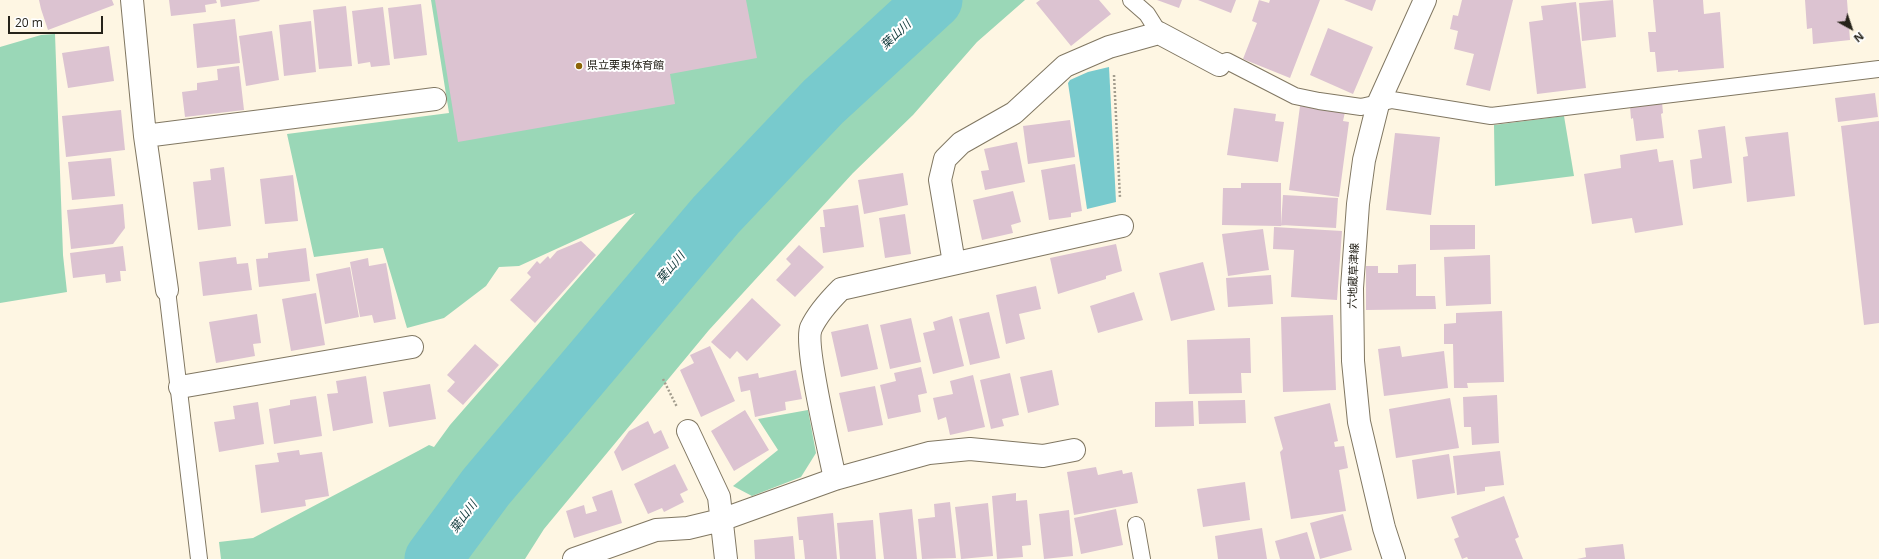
<!DOCTYPE html>
<meta charset="utf-8">
<style>
body{margin:0}
#map{position:relative;width:1879px;height:559px;overflow:hidden;background:#fef6e3;font-family:"Open Sans",sans-serif}
canvas{display:block}
.north{position:absolute;left:1831px;top:8px;width:40px;height:40px;-webkit-text-stroke:3px #fff;paint-order:stroke;rotate:140deg;font-size:11px;font-weight:700;line-height:16px;text-align:center;color:#26231a}
.north::after{content:'';display:block;margin:auto;width:14px;height:18px;background:#26231a;clip-path:polygon(50% 0,100% 100%,50% 72%,0 100%)}
.scale{position:absolute;left:8px;top:16px;width:95px;height:18px;box-sizing:border-box;border:2px solid #26231a;border-top:0;padding-left:5px;font-size:12px;line-height:14px;white-space:nowrap;color:#26231a;-webkit-text-stroke:3px #fff;paint-order:stroke}
</style>
<div id="map">
<canvas width="1879" height="559"></canvas>
<div class="north">N</div>
<div class="scale">20 m</div>
</div>
<script>
const ctx = document.querySelector('canvas').getContext('2d');
ctx.lineJoin = 'round';
function fill(path, color) { ctx.fillStyle = color; ctx.fill(path, 'evenodd'); }
function strokePath(path, color, width, dash) { ctx.strokeStyle = color; ctx.lineWidth = width; ctx.lineCap = dash ? 'butt' : 'round'; ctx.setLineDash(dash || []); ctx.stroke(path); }
function write(font, color, halo, rows, align = 'center') {
  ctx.font = font + ' "Open Sans","Noto Sans JP",sans-serif'; ctx.lineWidth = 4; ctx.setLineDash([]); ctx.textBaseline = 'middle'; ctx.strokeStyle = halo; ctx.fillStyle = color; for (const [text, x, y, turn = 0] of rows) {
    ctx.save(); ctx.translate(x, y); ctx.rotate((+turn || 0) * Math.PI / 180); ctx.textAlign = isNaN(turn) ? turn : align; if (halo) ctx.strokeText(text, 0, 0); ctx.fillText(text, 0, 0); ctx.restore();
  }
}
const green = new Path2D(`
 M431,0h480l-45,35 -150,154 -249,295 -54,75h-192l-2,-17 34,-4 165,-87 11,-6 5,2 16,-22 185,-212 -116,53 -20,1 -13,19 -42,32 -37,10 -24,-80 -69,9 -27,-123 162,-21z
 M956,0h69l-48,42 -64,73 -60,58 -144,157 -165,199 -19,30h-62l54,-71 219,-260 160,-162 33,-40z
 M55,34l8,221 4,37 -67,11v-256l41,-12z
 M1564,116l10,60 -79,10 -1,-61z
 M808,410l8,43 -15,24 -49,19 -19,-10 45,-36 -20,-31z`);
const water = new Path2D(`
 M1109,67l7,135 -29,7 -19,-126 2,-3 18,-8z`);
const river = new Path2D(`
 M433,559l53,-72 230,-272 107,-113 111,-102`);
const building = new Path2D(`
 M39,0h73l2,5 -66,25 -7,-21z
 M169,0h47l1,3 -12,2 1,7 -35,4z
 M220,0h39l1,1 -39,6z
 M435,0h311l11,58 -87,16 5,30 -217,38z
 M1040,0h59l12,14 -40,32 -35,-43z
 M1157,0h25l-3,8z
 M1198,0h38l-5,13z
 M1259,0l10,3 1,-3h50l-30,78 -47,-19 14,-36 -5,-2z
 M1344,0h32l-4,11z
 M1462,0h51l-23,91 -24,-6 8,-31 -20,-5 4,-18 -8,-2 3,-14 5,1z
 M1613,0l3,37 -34,4 -3,-38z
 M1653,0h50l1,14 16,-2 4,56 -46,4v-2l-21,2 -2,-20h-5l-2,-20h8z
 M1805,0h42l3,40 -37,4 -1,-16 -5,1z
 M1576,2l10,86 -49,6 -8,-72 14,-2 -2,-14z
 M421,4l6,51 -33,4 -6,-51z
 M346,6l6,60 -33,3 -6,-59z
 M383,7l7,58 -19,2 -1,-5 -12,2 -6,-53z
 M235,19l5,44 -43,5 -4,-44z
 M311,21l5,51 -32,4 -5,-51z
 M1328,28l45,19 -20,47 -43,-19z
 M272,31l7,49 -33,6 -7,-50z
 M109,46l5,35 -46,7 -6,-35z
 M239,66l5,44 -59,7 -3,-25 15,-2v-7l21,-3 -1,-11z
 M1875,93l3,24 -40,5 -3,-24z
 M1662,102l1,11 -2,1 3,24 -28,3 -3,-23 -2,1 -1,-13z
 M1300,106l45,6 -2,9 6,1 -10,75 -50,-7z
 M1234,108l42,6 -1,7 9,1 -6,40 -51,-7z
 M121,110l4,40 -59,7 -4,-41z
 M1070,120l5,37 -47,7 -5,-38z
 M1879,121v202l-15,2 -23,-199z
 M1725,126l7,57 -39,6 -3,-29 12,-2 -4,-28z
 M1788,132l7,64 -48,6 -4,-45 5,-1 -3,-19z
 M1395,133l45,4 -9,78 -45,-5z
 M1017,142l8,40 -40,8 -4,-19 8,-1 -5,-21z
 M1657,149l2,13 14,-2 10,65 -48,8 -3,-15 -40,6 -8,-50 37,-6 -1,-13z
 M111,158l4,38 -43,4 -4,-38z
 M1075,164l7,47 -11,2v4l-22,3 -8,-50z
 M224,167l7,59 -33,4 -5,-48 18,-2 -1,-11z
 M903,173l5,32 -44,9 -6,-34z
 M293,175l5,46 -33,3 -5,-45z
 M1241,183h40v43l-59,-1 1,-37h18z
 M1013,191l8,31 -10,3 2,8 -31,7 -9,-40z
 M1283,195l55,3 -2,30 -55,-3z
 M123,204l2,24 -12,16 -42,5 -4,-39z
 M858,205l6,42 -41,6 -3,-26h5l-2,-17z
 M905,214l6,40 -26,4 -6,-40z
 M1430,225h45v24l-45,1z
 M1274,227l68,4 -5,69 -46,-3 3,-47 -21,-1z
 M1263,229l6,41 -41,6 -6,-42z
 M581,241l15,14 -61,68 -25,-23 21,-23 -4,-4 10,-12 3,3 8,-8 2,3 7,-8z
 M1116,244l6,27 -16,5v3l-48,15 -8,-36z
 M799,245l25,22 -29,30 -19,-17 15,-16 -5,-5z
 M123,246l3,25h-6l1,10 -15,2 -1,-9 -32,4 -3,-25z
 M306,248l4,33 -51,6 -3,-28 12,-1v-5z
 M1490,255l1,49 -45,2 -2,-49z
 M236,257l1,7 11,-1 4,27 -49,6 -4,-34z
 M368,258l1,8 17,-3 10,56 -22,4 -2,-8 -12,2 -10,-55z
 M1203,262l12,48 -44,11 -12,-48z
 M1416,264v32h19l1,13 -70,1v-44h12v7h20v-8z
 M350,267l9,50 -34,7 -9,-50z
 M1271,275l2,29 -45,3 -2,-29z
 M1036,286l5,23 -22,5 6,25 -19,5 -10,-49z
 M1134,292l9,28 -45,13 -8,-27z
 M316,293l9,52 -34,6 -9,-52z
 M752,298l29,27 -34,36 -10,-10 -7,8 -19,-17z
 M1502,311l2,71 -37,1 1,5h-14l-1,-44h-9v-20l12,-1v-10z
 M989,312l11,46 -30,7 -11,-46z
 M257,314l4,29 -8,1 2,12 -39,7 -7,-41z
 M1333,315l3,75 -53,2 -2,-75z
 M952,316l12,50 -31,8 -10,-41 12,-3 -2,-8z
 M911,318l10,44 -31,7 -10,-44z
 M868,324l10,45 -37,8 -10,-45z
 M1250,338l1,35h-10l1,20 -53,1 -2,-54z
 M475,344l24,21 -36,40 -16,-14 8,-9 -8,-7z
 M710,346l25,55 -34,16 -21,-47 14,-7 -4,-8z
 M1400,346l2,11 42,-6 4,37 -64,8 -6,-47z
 M921,367l6,26 -9,2 3,17 -33,7 -8,-34 16,-4 -2,-8z
 M796,370l6,29 -17,3 1,8 -31,7 -5,-27 -9,2 -3,-15 20,-4 1,5z
 M1052,370l7,35 -31,8 -8,-36z
 M1010,373l9,42 -17,4 2,7 -13,3 -11,-49z
 M973,375l12,52 -35,8 -4,-18 -8,3 -5,-22 20,-4 -3,-13z
 M366,376l7,47 -40,8 -6,-37 11,-1 -2,-12z
 M430,384l6,35 -47,8 -6,-35z
 M875,386l8,39 -35,7 -9,-39z
 M1497,395l2,48 -27,2 -1,-18h-7l-1,-30z
 M316,396l6,40 -48,8 -5,-35 21,-4v-5z
 M1450,398l9,50 -63,10 -7,-49z
 M1245,400l1,23 -47,1 -1,-23z
 M1193,401l1,25 -39,1v-25z
 M258,402l6,42 -45,8 -5,-30 21,-3 -2,-13z
 M1330,403l8,38 -4,1 1,5 9,-1 4,22 -9,2 7,41 -55,8 -11,-67 3,-3 -9,-32z
 M745,410l24,40 -35,21 -23,-40z
 M648,421l6,13 7,-4 8,18 -47,23 -8,-19 15,-21z
 M299,450l1,5 22,-3 7,44 -24,4 1,6 -45,7 -6,-48 24,-3 -2,-9z
 M1500,451l4,34 -19,2v4l-28,4 -4,-39z
 M1449,454l6,39 -38,6 -5,-39z
 M675,464l13,26 -8,4 4,8 -20,10 -2,-4 -14,6 -14,-30z
 M1096,467l2,8 24,-5 1,4 9,-2 6,31 -64,12 -7,-43z
 M1245,482l5,38 -47,7 -6,-38z
 M612,490l10,33 -48,15 -8,-27 18,-6 2,9 11,-3 -5,-14z
 M1016,493v8l11,-1 4,45 -9,1 1,11 -26,2 -5,-63z
 M1504,496l15,41 -4,2 8,20h-55l-1,-2 -5,2 -8,-20 5,-2 -8,-20z
 M950,502l6,56 -34,1 -4,-40 17,-2 -1,-13z
 M988,503l5,53 -32,3 -6,-52z
 M912,509l5,50h-33l-5,-46z
 M1116,509l7,36 -42,9 -7,-36z
 M1069,510l4,46 -29,3 -5,-45z
 M833,513l4,46h-32l-2,-19h-4l-2,-23z
 M1343,514l9,36 -32,9 -10,-36z
 M873,520l3,39h-36l-3,-36z
 M1262,528l5,31h-49l-3,-23z
 M1307,532l8,27h-35l-5,-18z
 M793,536l2,23h-40l-1,-19z
 M1623,544l2,15h-48l9,-2 -1,-9z`);
const path = new Path2D(`
 M1114,75l6,123
 M663,379l14,28`);
const service = new Path2D(`
 M1131,0l16,14 12,19
 M1219,65l8,-4 68,35 24,5 42,6 31,-7 99,16 388,-47
 M167,290l32,269
 M1136,525l6,34`);
const minor = new Path2D(`
 M132,0l13,136 22,154
 M145,136l290,-37
 M954,263l-14,-83 5,-21 16,-16 53,-30 51,-47 44,-19 50,-14 60,32
 M180,387l232,-40
 M688,431l31,66 7,62
 M835,479c-5,-25 -31,-134 -24,-151 7,-15 18,-27 30,-39l281,-63
 M574,559l82,-29 32,-2 33,-8 114,-41 94,-26 41,-4 73,7 31,-6`);
const secondary = new Path2D(`
 M1394,559l-10,-31 -25,-106 -6,-61 -1,-73 6,-84 6,-44 14,-56 47,-104`);
const markers = [
 [579,66,4,"#8d6407"]
];
const poiNames = [
 ["県立栗東体育館",587,66]
];
const streetNames = [
 ["六地蔵草津線",1354,276,-88]
];
const waterNames = [
 ["葉山川",896,35,-43],
 ["葉山川",671,268,-50],
 ["葉山川",464,517,-53]
];
fill(green, '#9ad7b7');
fill(water, '#78cacd');
strokePath(river, '#78cacd', 57);
fill(building, '#dcc3d1');
strokePath(service, '#807762', 18);
strokePath(minor, '#807762', 24);
strokePath(secondary, '#807762', 24);
strokePath(path, '#a39d8e', 2.5, [2, 2]);
strokePath(service, '#fff', 16);
strokePath(minor, '#fff', 22);
strokePath(secondary, '#fff', 22);
for (const [x, y, r, color] of markers) { const dot = new Path2D(); dot.arc(x, y, r, 0, 2 * Math.PI); ctx.fillStyle = color; ctx.fill(dot); strokePath(dot, '#fff', 1.5); }
write('11px', '#26231a', '#fff', poiNames, 'left');
write('11px', '#26231a', '#fff', streetNames);
write('italic 12px', '#0f3839', '#fff', waterNames);
</script>
